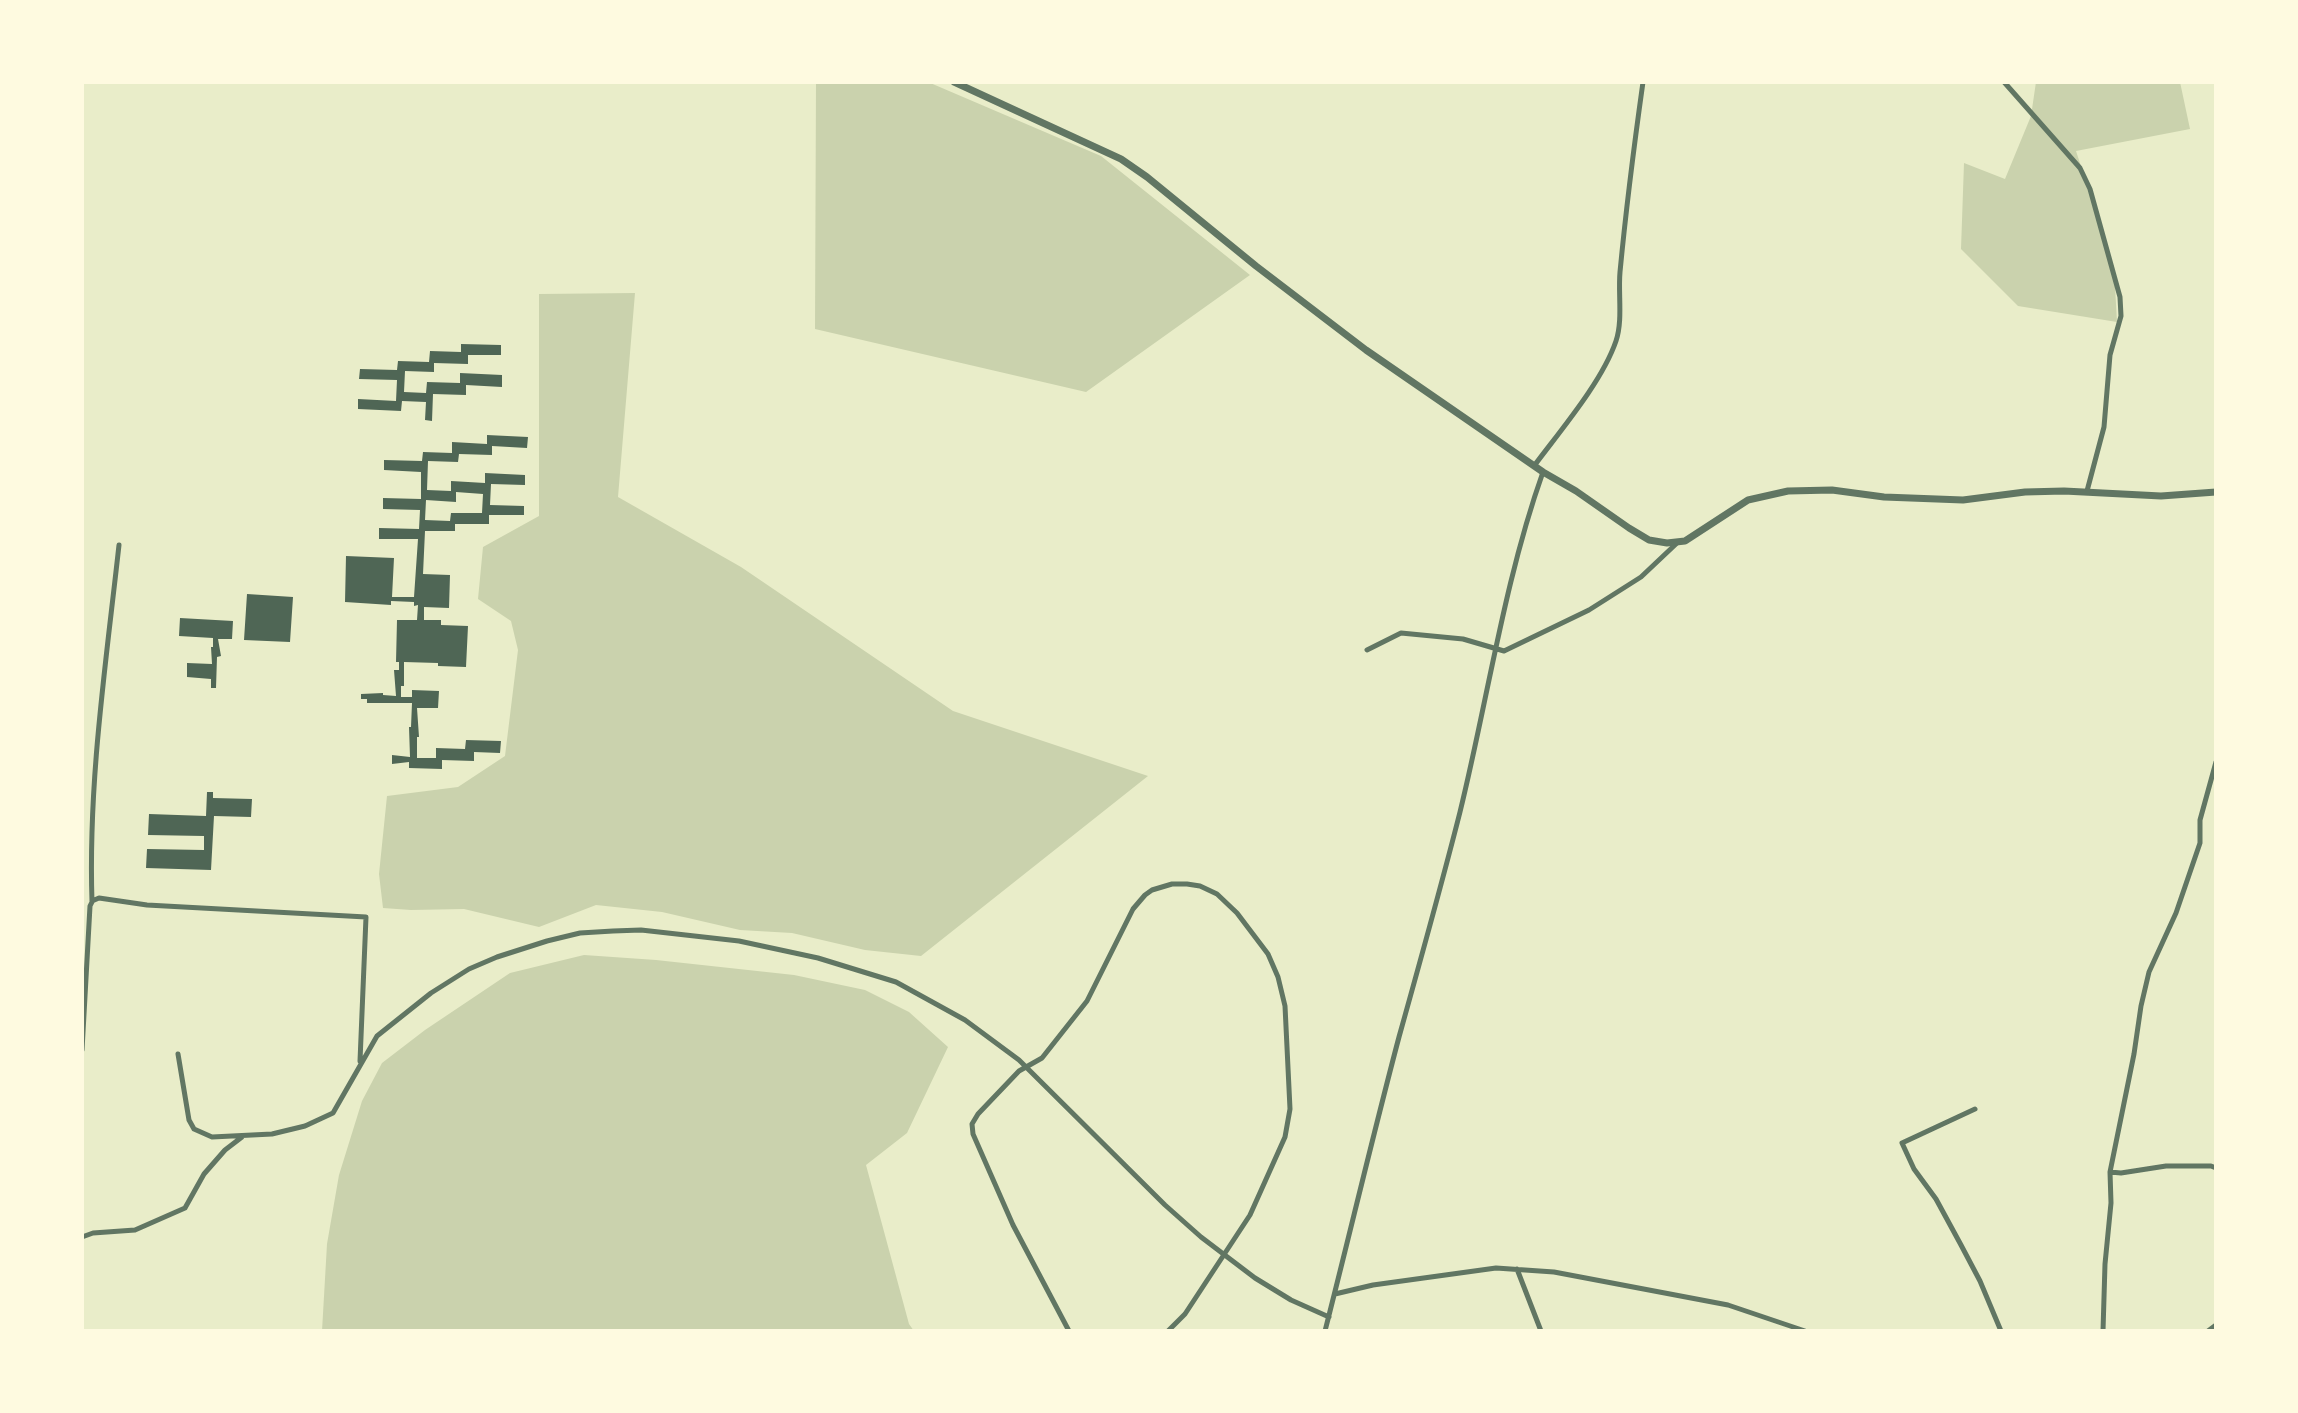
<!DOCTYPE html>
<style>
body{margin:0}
#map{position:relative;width:2298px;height:1413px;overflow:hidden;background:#e9edc9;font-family:Roboto,sans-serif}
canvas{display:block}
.frame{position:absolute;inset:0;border:84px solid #fefae0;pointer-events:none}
</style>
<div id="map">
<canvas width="2298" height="1413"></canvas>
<div class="frame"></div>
</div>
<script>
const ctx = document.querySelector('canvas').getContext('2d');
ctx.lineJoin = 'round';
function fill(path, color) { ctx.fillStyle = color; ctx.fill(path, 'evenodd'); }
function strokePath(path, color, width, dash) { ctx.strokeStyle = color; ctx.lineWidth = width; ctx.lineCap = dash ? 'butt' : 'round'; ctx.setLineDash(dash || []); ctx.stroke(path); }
const green = new Path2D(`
 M816,82h112l173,74 149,119 -164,117 -271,-63z
 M2036,82h144l10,47 -114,22 38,117 3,54 -99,-16 -57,-57 3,-86 41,16 26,-63z
 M635,293l-17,204 123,70 212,144 195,65 -227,180 -56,-6 -73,-17 -52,-3 -78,-18 -66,-7 -57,22 -75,-18 -53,1 -28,-2 -4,-34 8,-78 71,-9 47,-31 13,-106 -7,-29 -33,-22 5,-52 56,-31v-222z
 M584,955l72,5 138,15 71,15 44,22 39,35 -41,86 -41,32 43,159 5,7h-592l5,-87 12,-69 23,-74 20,-38 43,-33 85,-57z`);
const building = new Path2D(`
 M461,344l40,1v10h-33v9l-34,-1v9l-29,-1 -1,21 22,1 1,-11 33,1v-10l42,2v12l-36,-2v10l-33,-1 -1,27 -7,-1 1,-18 -24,-1 -1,10 -43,-2v-10l38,2 1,-21 -38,-1 1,-10 37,1 1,-9 31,1 1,-11 31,1z
 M487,435l41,2 -1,11 -35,-2v9l-33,-1 -1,8 -30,-1 -1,29 24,1v-10l34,2v-10l40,2v10l-34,-1 -1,21 34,1v9h-35v9h-34v7h-30l-2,43 27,1 -1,33 -25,-1v13h17v5l27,1 -2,41 -28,-1v-3l-34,-1v24h-3v11h11v-7l27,1 -1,17h-21l2,29h-2v21h19v-10l29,1 1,-9 35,1 -1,12 -26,-1v9l-32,-1v9l-33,-1v-6l-17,2v-9l18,2 -1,-30h2l1,-24h-45v-4h-6v-5l22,-1v2l13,1 -2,-26h5v-8h-3l1,-42h20l1,-15 -4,1v-4l-23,-1v4l-46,-3 1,-46 48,2 -2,39h22l4,-58h-39v-11l40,1 1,-19 -37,-1v-11l38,1v-27l-37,-2v-10l38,1 1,-9 29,1v-11l35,2zM456,492l27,2 -1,19h-31l-1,8 -25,-1 1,-20 30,2z
 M247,594l46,3 -3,45 -46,-2z
 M180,618l53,3 -1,18h-14l3,17 -4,1 -1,31h-5v-9l-24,-2v-14l25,1 -1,-17h2v-9l-34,-2z
 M207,792h6v6l39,1 -1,18 -37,-1 -3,54 -65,-2 1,-19 57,1v-14l-56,-1 1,-21 57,2z`);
const minor = new Path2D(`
 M2004,82l76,86 10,21 30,108 1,19 -11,39 -6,72 -17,64
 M1534,466c26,-35 68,-84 82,-125 7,-21 2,-47 4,-69 6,-63 14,-126 23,-190
 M1367,650l34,-17 62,6 41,12 85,-41 52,-33 36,-34
 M92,901l7,-3 48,7 219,12 -6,144
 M82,1050l8,-144 2,-4c-4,-120 14,-239 27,-357
 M178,1054l11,66 5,9 18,8 60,-3 33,-8 28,-13 44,-77 54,-43 38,-24 28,-12 50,-16 33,-8 33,-2 28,-1 98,11 79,17 78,24 69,38 54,40 146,145 36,32 54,41 36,22 38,17
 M1975,1109l-73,34 12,26 22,30 25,46 19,36 21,50
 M2110,1172l11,1 45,-7h45l5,2
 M82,1237l11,-4 42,-3 50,-22 19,-34 21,-24 17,-13
 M1517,1269l24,62
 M1335,1294l38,-9 123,-17 58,4 174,33 77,26
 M1069,1331l-56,-106 -40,-91 -1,-10 6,-10 41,-43 23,-13 45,-57 46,-92 12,-14 7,-5 20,-6h15l13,2 17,8 20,19 31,41 10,23 7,29 5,103 -5,28 -35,78 -65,99 -17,17
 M1325,1331c25,-98 48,-196 74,-294 21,-75 42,-150 61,-225 28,-114 44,-230 83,-340
 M2103,1331l2,-67 6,-61 -1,-31 24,-118 7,-48 8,-34 27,-59 24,-70v-23l16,-58
 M2208,1331l8,-6`);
const tertiary = new Path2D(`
 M954,82l167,77 26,18 109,89 110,84 177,122 33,19 53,37 20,12 18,3 18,-2 63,-41 40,-9 44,-1 52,7 79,3 62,-8 39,-1 97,5 55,-4`);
fill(green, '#cad2ad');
fill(building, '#4f6655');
strokePath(minor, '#617663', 5);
strokePath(tertiary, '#617663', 7);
</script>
